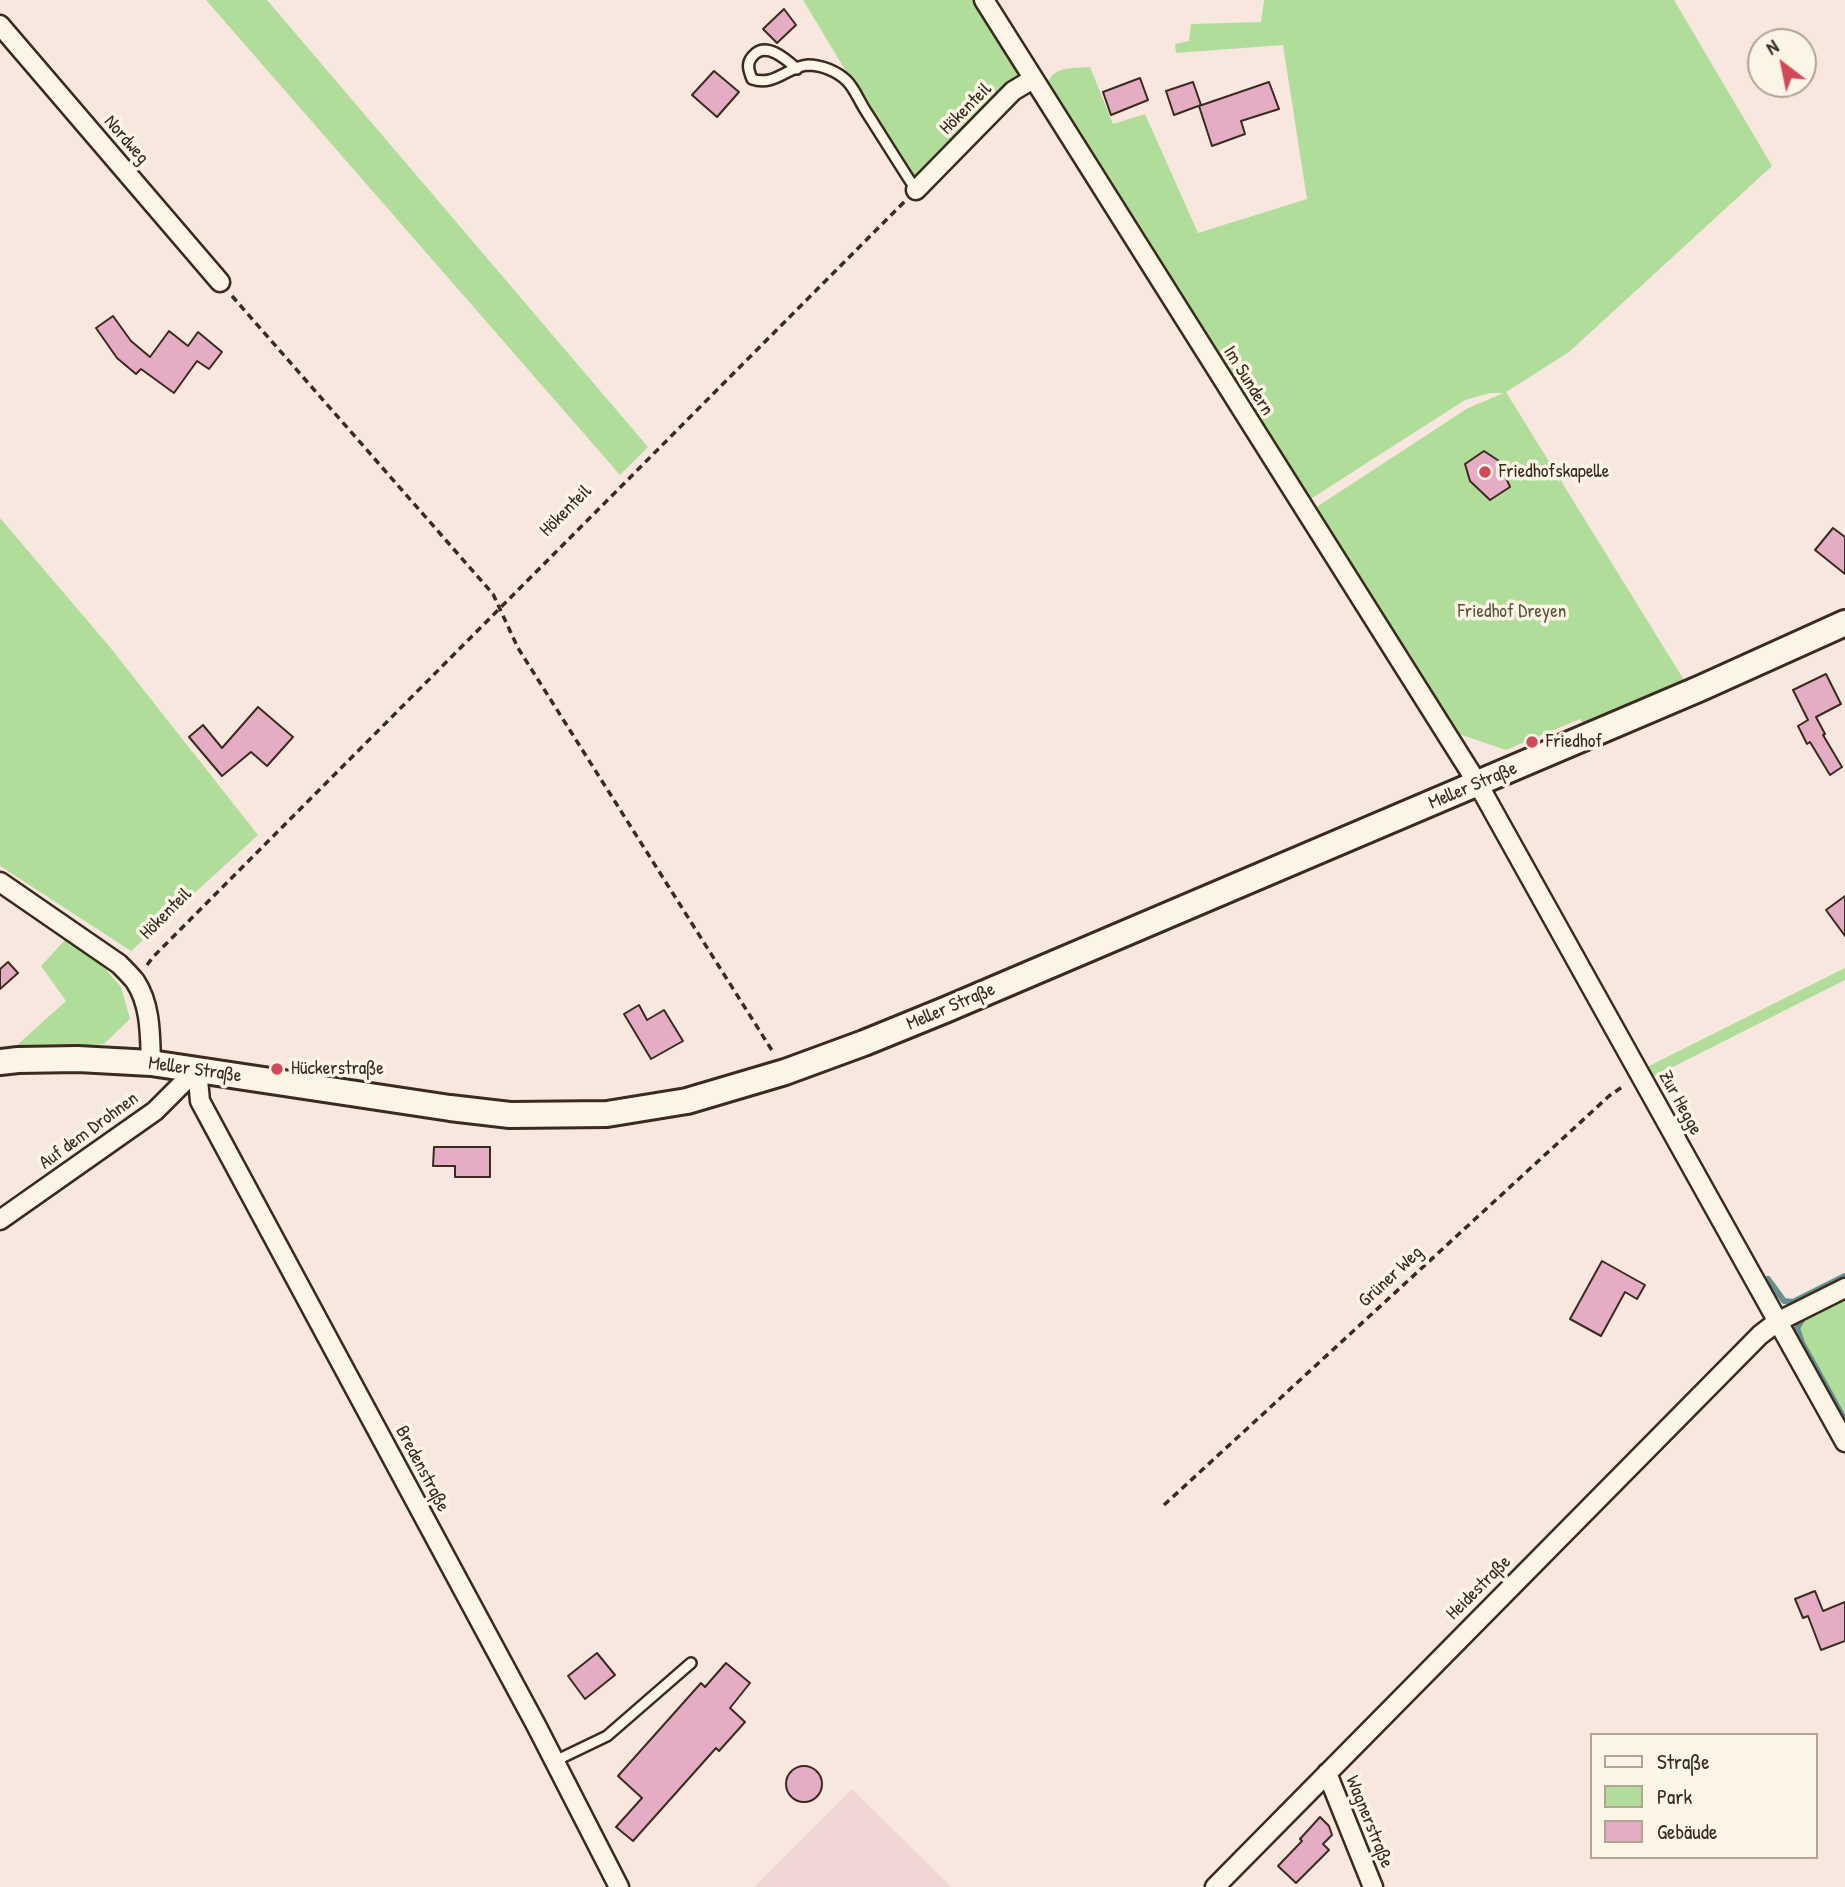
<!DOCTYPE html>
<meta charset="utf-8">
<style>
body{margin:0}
#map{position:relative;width:1845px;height:1887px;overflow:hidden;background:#f7e7de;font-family:"Patrick Hand",sans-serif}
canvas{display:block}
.legend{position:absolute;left:1590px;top:1733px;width:228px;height:126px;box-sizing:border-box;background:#fcf5e5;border:2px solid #afa495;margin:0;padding:9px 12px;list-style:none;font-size:21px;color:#3b2a1e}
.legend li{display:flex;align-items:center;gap:14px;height:35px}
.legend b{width:35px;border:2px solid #afa495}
.north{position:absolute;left:1747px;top:28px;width:70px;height:70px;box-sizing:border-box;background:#fcf5e5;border:2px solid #afa495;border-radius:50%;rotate:328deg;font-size:19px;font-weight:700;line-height:28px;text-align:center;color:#3b2a1e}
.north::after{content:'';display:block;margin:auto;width:24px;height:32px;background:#d1495b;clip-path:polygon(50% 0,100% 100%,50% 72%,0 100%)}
</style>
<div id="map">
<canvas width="1845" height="1887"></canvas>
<ul class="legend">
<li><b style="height:9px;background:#fcf5e5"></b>Straße</li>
<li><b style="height:19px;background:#b1dd9b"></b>Park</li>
<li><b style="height:19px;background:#e4adc3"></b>Gebäude</li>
</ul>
<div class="north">N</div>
</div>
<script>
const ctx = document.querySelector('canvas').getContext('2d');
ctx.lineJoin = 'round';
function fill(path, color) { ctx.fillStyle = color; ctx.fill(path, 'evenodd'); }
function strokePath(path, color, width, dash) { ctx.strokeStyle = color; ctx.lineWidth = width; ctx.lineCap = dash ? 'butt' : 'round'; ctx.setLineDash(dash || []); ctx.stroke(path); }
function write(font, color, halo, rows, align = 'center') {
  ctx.font = font + ' "Patrick Hand",sans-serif'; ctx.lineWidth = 7; ctx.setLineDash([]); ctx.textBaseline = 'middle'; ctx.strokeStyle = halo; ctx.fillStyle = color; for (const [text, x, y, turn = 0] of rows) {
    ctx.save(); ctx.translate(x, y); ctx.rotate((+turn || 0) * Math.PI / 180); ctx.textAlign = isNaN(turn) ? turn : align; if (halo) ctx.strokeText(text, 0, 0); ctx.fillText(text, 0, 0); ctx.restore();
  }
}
const built = new Path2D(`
 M852,1789l99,98h-197z`);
const green = new Path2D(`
 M206,0h61l381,447 -28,28z
 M803,0h172l45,73 -2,6 -102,103 -75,-119z
 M1264,0h410l98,166 -203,186 -63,40 178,288 -101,44 -3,-5 -74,31 -50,-17 -67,-110 -74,-115 153,-100 36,-15h-14l-25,7 -156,100 -187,-286 -76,-128c8,-21 24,-17 44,-19l23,57 32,-10 53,119 109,-34 -24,-154 -107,8 -1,-9 14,-3 2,-17 70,-2z
 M0,518l109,128 149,189 -127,116 -131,-85z
 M66,939l35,25 20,23 9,32 -26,25 -36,3 -52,-1 50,-45 -25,-35z
 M1845,968v12l-192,97 -6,-10z
 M1845,1299v114l-51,-88z`);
const stream = new Path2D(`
 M1768,1279l16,22 9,1 52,-26
 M1802,1320l-5,8 5,15 43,77`);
const building = new Path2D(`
 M784,9l12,16 -19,18 -14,-14z
 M714,71l25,21 -22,25 -25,-22z
 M1140,78l8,22 -37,15 -8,-23z
 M1193,82l8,23 -27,10 -8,-24z
 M1269,82l10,27 -38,12 4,13 -33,12 -13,-40z
 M113,316l18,25 19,16 19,-26 19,15 10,-14 24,20 -13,17 -12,-8 -23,32 -33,-24 -5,5 -19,-16 -21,-30z
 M1484,451l15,10 11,26 -20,13 -20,-19 -5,-17z
 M1833,528l12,9v37l-30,-24z
 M1826,674l15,30 -25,13 9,17 -2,1 19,32 -12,8 -20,-33 -3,2 -9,-18 10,-6 -15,-30z
 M258,707l35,30 -26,29 -16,-14 -29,24 -33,-39 14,-12 19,23z
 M1845,896v40l-19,-26z
 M8,962l10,11 -18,16v-20z
 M639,1005l8,15 17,-10 19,31 -32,18 -27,-45z
 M434,1147h56v30h-35v-11h-22z
 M1602,1261l43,24 -8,14 -12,-7 -24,44 -31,-17z
 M1815,1591l8,20 22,-9v39l-24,9 -13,-34 -5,2 -8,-19z
 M597,1653l18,22 -30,24 -17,-23z
 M726,1663l24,20 -20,25 15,14 -26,29 -3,-3 -83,93 -17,-14 26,-29 -24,-22 83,-93 4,4z
 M786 1784a18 18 0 1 1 36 0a18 18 0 1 1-36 0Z
 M1320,1817l9,9 3,9 -9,9 6,6 -33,33 -18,-17 24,-25 -2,-2z`);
const path = new Path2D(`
 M232,296l261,298 25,54 255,404
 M147,965l6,-8 752,-756
 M1164,1505l445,-409 16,-11`);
const service = new Path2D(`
 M797,69c-11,-10 -32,-29 -45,-12 -6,7 -3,14 0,22 23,8 36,-13 56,-14 13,0 29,6 39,16 8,8 13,22 20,32 16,25 32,51 49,77
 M555,1761l52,-25 84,-73`);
const minor = new Path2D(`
 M984,0l494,784 367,658
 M0,25l220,257
 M916,190l97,-99 20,-12
 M0,882l119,82c5,5 11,11 16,17 16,24 15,54 16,82
 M197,1069l3,32 336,624 83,162
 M0,1220l155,-109 42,-42
 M1327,1773l46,114
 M1215,1887l545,-552 17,-13 68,-34`);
const secondary = new Path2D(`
 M0,1062l18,-2 60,-1 73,4 299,45 60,7 97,-1 80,-13 98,-29 79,-29 81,-33 756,-322 144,-65`);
const markers = [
 [1485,472,7,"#d1495b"],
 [1532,742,7,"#d1495b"],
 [277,1069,7,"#d1495b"]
];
const streetNames = [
 ["Hökenteil",966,109,-45],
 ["Nordweg",126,140,49],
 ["Im Sundern",1248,381,58],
 ["Hökenteil",566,511,-45],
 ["Meller Straße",1473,786,-23],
 ["Hökenteil",166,914,-45],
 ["Meller Straße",951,1007,-23],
 ["Meller Straße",195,1070,8],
 ["Zur Hegge",1680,1103,61],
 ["Auf dem Drohnen",89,1131,-36],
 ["Grüner Weg",1391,1277,-43],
 ["Bredenstraße",422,1469,62],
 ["Heidestraße",1479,1588,-45],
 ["Wagnerstraße",1369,1822,68]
];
const poiNames = [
 ["Friedhofskapelle",1499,472],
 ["Friedhof",1546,742],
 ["Hückerstraße",291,1069]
];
const parkNames = [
 ["Friedhof Dreyen",1512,612]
];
fill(built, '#f1d6d6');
fill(green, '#b1dd9b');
strokePath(stream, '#658f90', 6);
fill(building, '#e4adc3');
strokePath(building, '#3b2a1e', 2);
strokePath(service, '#3b2a1e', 14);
strokePath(minor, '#3b2a1e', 23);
strokePath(secondary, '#3b2a1e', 30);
strokePath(path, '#3b2a1e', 3.5, [7, 5]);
strokePath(service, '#fcf5e5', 9);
strokePath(minor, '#fcf5e5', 18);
strokePath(secondary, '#fcf5e5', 24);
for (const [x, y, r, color] of markers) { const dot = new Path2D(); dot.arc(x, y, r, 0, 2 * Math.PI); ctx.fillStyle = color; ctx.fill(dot); strokePath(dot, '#fcf5e5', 2.5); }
write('19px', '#3b2a1e', '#fcf5e5', streetNames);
write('19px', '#3b2a1e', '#fcf5e5', poiNames, 'left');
write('19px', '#58573d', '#fcf5e5', parkNames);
</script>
